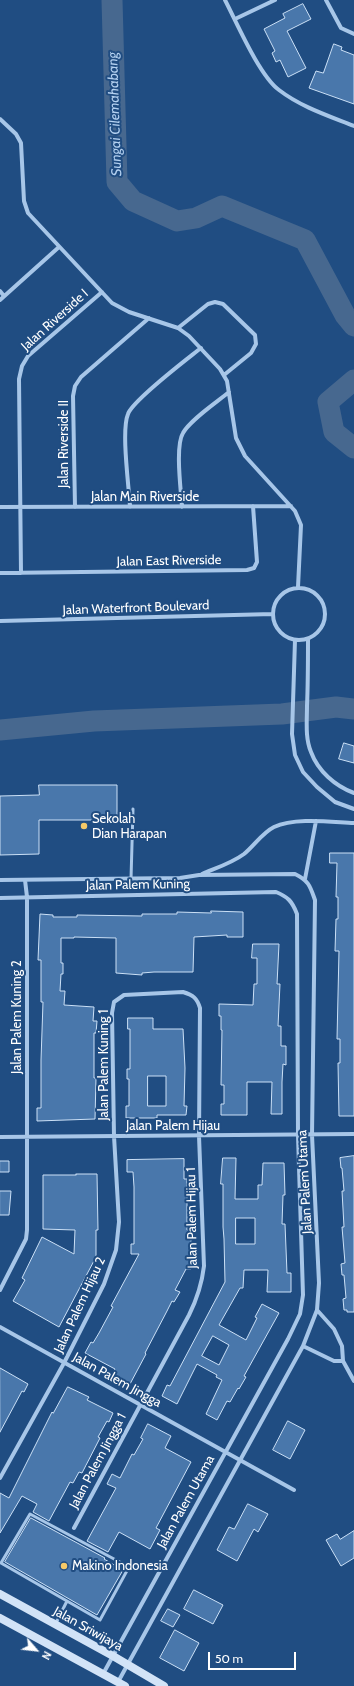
<!DOCTYPE html>
<style>
body{margin:0}
#map{position:relative;width:354px;height:1686px;overflow:hidden;background:#204d82;font-family:Cabin,sans-serif}
canvas{display:block}
.north{position:absolute;left:16px;top:1630px;width:40px;height:40px;-webkit-text-stroke:3px #204d82;paint-order:stroke;rotate:118deg;font-size:11px;font-weight:700;line-height:16px;text-align:center;color:#fff}
.north::after{content:'';display:block;margin:auto;width:14px;height:18px;background:#fff;clip-path:polygon(50% 0,100% 100%,50% 72%,0 100%)}
.scale{position:absolute;left:208px;top:1652px;width:88px;height:18px;box-sizing:border-box;border:2px solid #fff;border-top:0;padding-left:5px;font-size:12px;line-height:14px;white-space:nowrap;color:#fff;-webkit-text-stroke:3px #204d82;paint-order:stroke}
</style>
<div id="map">
<canvas width="354" height="1686"></canvas>
<div class="north">N</div>
<div class="scale">50 m</div>
</div>
<script>
const ctx = document.querySelector('canvas').getContext('2d');
ctx.lineJoin = 'round';
function strokePath(path, color, width, dash) { ctx.strokeStyle = color; ctx.lineWidth = width; ctx.lineCap = dash ? 'butt' : 'round'; ctx.setLineDash(dash || []); ctx.stroke(path); }
function fill(path, color) { ctx.fillStyle = color; ctx.fill(path, 'evenodd'); }
function write(font, color, halo, rows, align = 'center') {
  ctx.font = font + ' Cabin,sans-serif'; ctx.lineWidth = 4; ctx.setLineDash([]); ctx.textBaseline = 'middle'; ctx.strokeStyle = halo; ctx.fillStyle = color; for (const [text, x, y, turn = 0] of rows) {
    ctx.save(); ctx.translate(x, y); ctx.rotate((+turn || 0) * Math.PI / 180); ctx.textAlign = isNaN(turn) ? turn : align; if (halo) ctx.strokeText(text, 0, 0); ctx.fillText(text, 0, 0); ctx.restore();
  }
}
const river = new Path2D(`
 M112,0l5,182 16,19 44,20 19,-3 26,-12 83,34 40,75 9,11
 M354,380l-26,22 6,30 20,16
 M0,730l94,-9 188,-7 54,-7 18,2`);
const building = new Path2D(`
 M303,4l8,15 -24,12 19,37 -18,9 -8,-17 -4,2 -4,-9 3,-2 -11,-22 21,-11 -2,-4z
 M334,44l8,3 -1,3 13,5v49l-45,-16 7,-17 7,2z
 M344,743l10,3v17l-15,-4z
 M39,785h78v35h-78v34l-39,1v-59l39,-1z
 M330,853h24v263h-15l-1,-53h2v-24h-3l2,-88h-4l1,-32h2v-22h-2l1,-34h-7z
 M211,911l32,1v25h-16v-2l-33,2 -1,35h-39l-12,1v2l-26,-2v-35l-42,-1v1h-13v25h2v11h-2l-1,17h5l-1,14 30,2 -1,14h4l-1,12h-2v45h2l-1,41 -58,2v-13h4v-48l2,-58h-2v-42h-3l2,-46 13,1v2h24v-2l65,1v-2h35v-2l34,1z
 M253,944h26l-2,40h3l-2,42h3v20h5v19l-3,-1 -1,18v32h-11l1,-32h-25v33h-26v-11h3v-19h-3l1,-55h-1v-14h-2v-12l34,1 1,-21h3v-26h-5z
 M128,1018h25v11h30l2,39 -1,38h3l-1,9h-29v3h-31v-12h3v-27h-2v-10h3v-40h-2zM148,1076h18v30h-18z
 M354,1156v156h-7v-2h-3l-1,-11 3,-1 -2,-23h-2l-1,-11 4,-1 -3,-36h2l-2,-36h2l-2,-23h-1l-1,-10z
 M223,1158h13l-1,41h23v-14h4l1,-22h21l1,32h-2l-1,29h3l2,49h4v19h-24l1,-22h-24l-1,18h-3l-21,37 27,15 11,-22 -2,-1 7,-13 17,9 -35,63 2,1 -7,12 -1,-1 -8,14 -3,-1 -10,19 -11,-6 16,-34 -6,-3 1,-2 -20,-11 -20,40 -15,-8 5,-11 3,1 55,-104 -1,-43 -1,-12v-43h-2zM236,1218h19v26h-19zM213,1336l16,9 -10,20 -17,-9z
 M184,1159v20h3v51h4v39h-5l-11,21 5,2 -6,10 -2,-1 -5,10 -22,42 1,1 -16,30 -18,-10 3,-5 -30,-16 6,-11 2,1 6,-10 14,-26 -2,-1 28,-52h-8v-10h3v-57l-1,-15h-6v-12z
 M0,1161h9v11h-9z
 M76,1174h21l1,56h-2v27l-37,70 -46,-26 12,-21 -3,-2 20,-41 32,17 1,-24 -32,-1v-54h33z
 M0,1191h11l-2,24h-9z
 M0,1368l28,16 -4,8 -2,-1 -22,41z
 M68,1387l21,10 -2,3 26,13 -4,9 -2,-1 -9,16 2,1 -18,35 -3,-1 -6,11 -3,-1 -21,39 -16,-9 4,-8 -15,-8 -22,37v-40l9,5 43,-86 1,1z
 M288,1421l17,9 -15,29 -17,-9z
 M148,1424l23,12 -6,12 26,14 -35,66 4,2 -10,19 -31,-17 -11,20 -21,-11 29,-53 -9,-4 5,-10 8,4 12,-24 2,1 9,-16 -2,-1z
 M248,1504l20,10 -10,18 -4,-3 -17,32 -20,-11 12,-23 5,2z
 M31,1518l74,40 -1,1 19,11 -26,45 -92,-53z
 M354,1531v27l-13,8 -15,-26 11,-6 3,5z
 M194,1590l29,15 -10,19 -29,-15z
 M168,1609l12,6 -7,12 -12,-6z
 M175,1630l24,13 -15,28 -24,-13z`);
const lane = new Path2D(`
 M131,879l2,-70
 M30,1514l99,53 -29,53 -99,-57z
 M56,1623l11,-22`);
const street = new Path2D(`
 M225,0c12,23 34,75 54,90 22,17 50,26 75,36
 M326,0l15,28 13,6
 M235,19l40,-19
 M0,119l16,15 5,9 3,58 4,12 84,90 17,9 49,16 11,8 31,33 7,12 9,57 9,18 50,55 6,14 -3,62
 M0,291l4,5
 M0,300l59,-53
 M178,328l30,-24 7,-2 8,2 32,31 1,9 -5,9 -27,22
 M0,507l291,-1
 M75,507l-2,-111 2,-10 6,-9 68,-59
 M130,507c-1,-21 -9,-76 -2,-93 5,-14 58,-54 73,-66
 M182,507c-1,-17 -7,-61 1,-74 7,-13 34,-31 46,-41
 M0,573l247,-3 7,-2 3,-6 -4,-56
 M21,573l-2,-194 3,-13 6,-10 74,-64
 M273 614a26 26 0 1 1 52 0a26 26 0 1 1-52 0Z
 M0,621l273,-7
 M308,639c0,22 0,45 -1,67 0,15 -2,32 4,46 7,19 24,34 43,41
 M295,640l-3,94 3,21 8,17 14,15 18,15 19,7
 M202,874c14,-6 30,-11 42,-20 10,-8 18,-21 30,-27 21,-10 57,-5 80,-4
 M305,879l11,-58
 M0,880l180,-2 19,-3 96,-1c14,7 15,12 20,26l-3,235 7,148 -2,27 -14,36 -185,336
 M0,898l276,-6c12,5 16,9 21,22l1,221 5,160 -3,19 -12,25 -185,335
 M0,1137l354,-3
 M0,1290l26,-51 1,-9v-333l-2,-17
 M317,1310l17,19 8,17 1,15 11,20
 M0,1327l294,163
 M303,1346l31,15h9
 M0,1478l64,-115 40,-79 12,-34 3,-28 -5,-86 -2,-123 2,-11 10,-7 59,-3c10,3 14,6 17,16l-1,128 5,130c-2,17 -7,33 -15,49l-115,213`);
const secondary = new Path2D(`
 M0,1594l113,62 51,30
 M0,1618l125,68`);
const markers = [
 [84,826,4,"#f6ca68"],
 [64,1566,4,"#f6ca68"]
];
const streetNames = [
 ["Jalan Riverside I",55,320,-42],
 ["Jalan Riverside II",64,444,-90],
 ["Jalan Main Riverside",145,497],
 ["Jalan East Riverside",169,561,-1],
 ["Jalan Waterfront Boulevard",136,608,-2],
 ["Jalan Palem Kuning",138,885,-1],
 ["Jalan Palem Kuning 2",17,1017,-90],
 ["Jalan Palem Kuning 1",104,1065,-90],
 ["Jalan Palem Hijau",173,1126],
 ["Jalan Palem Utama",305,1182,-93],
 ["Jalan Palem Hijau 1",192,1218,-91],
 ["Jalan Palem Hijau 2",80,1305,-65],
 ["Jalan Palem Jingga",117,1380,29],
 ["Jalan Palem Jingga 1",98,1461,-62],
 ["Jalan Palem Utama",186,1502,-61],
 ["Jalan Sriwijaya",88,1629,29]
];
const poiNames = [
 ["Sekolah",92,819],
 ["Dian Harapan",92,834],
 ["Makino Indonesia",72,1566]
];
const waterNames = [
 ["Sungai Cilemahabang",115,114,-92]
];
strokePath(river, '#47688f', 21);
fill(building, '#4977ab');
strokePath(building, '#cbe0f6', 1);
strokePath(lane, '#a7c6e8', 3);
strokePath(street, '#a7c6e8', 4);
strokePath(secondary, '#d2e3f7', 8);
for (const [x, y, r, color] of markers) { const dot = new Path2D(); dot.arc(x, y, r, 0, 2 * Math.PI); ctx.fillStyle = color; ctx.fill(dot); strokePath(dot, '#204d82', 1.5); }
write('13px', '#fff', '#204d82', streetNames);
write('13px', '#fff', '#204d82', poiNames, 'left');
write('italic 14px', '#b3d0f0', '#204d82', waterNames);
</script>
